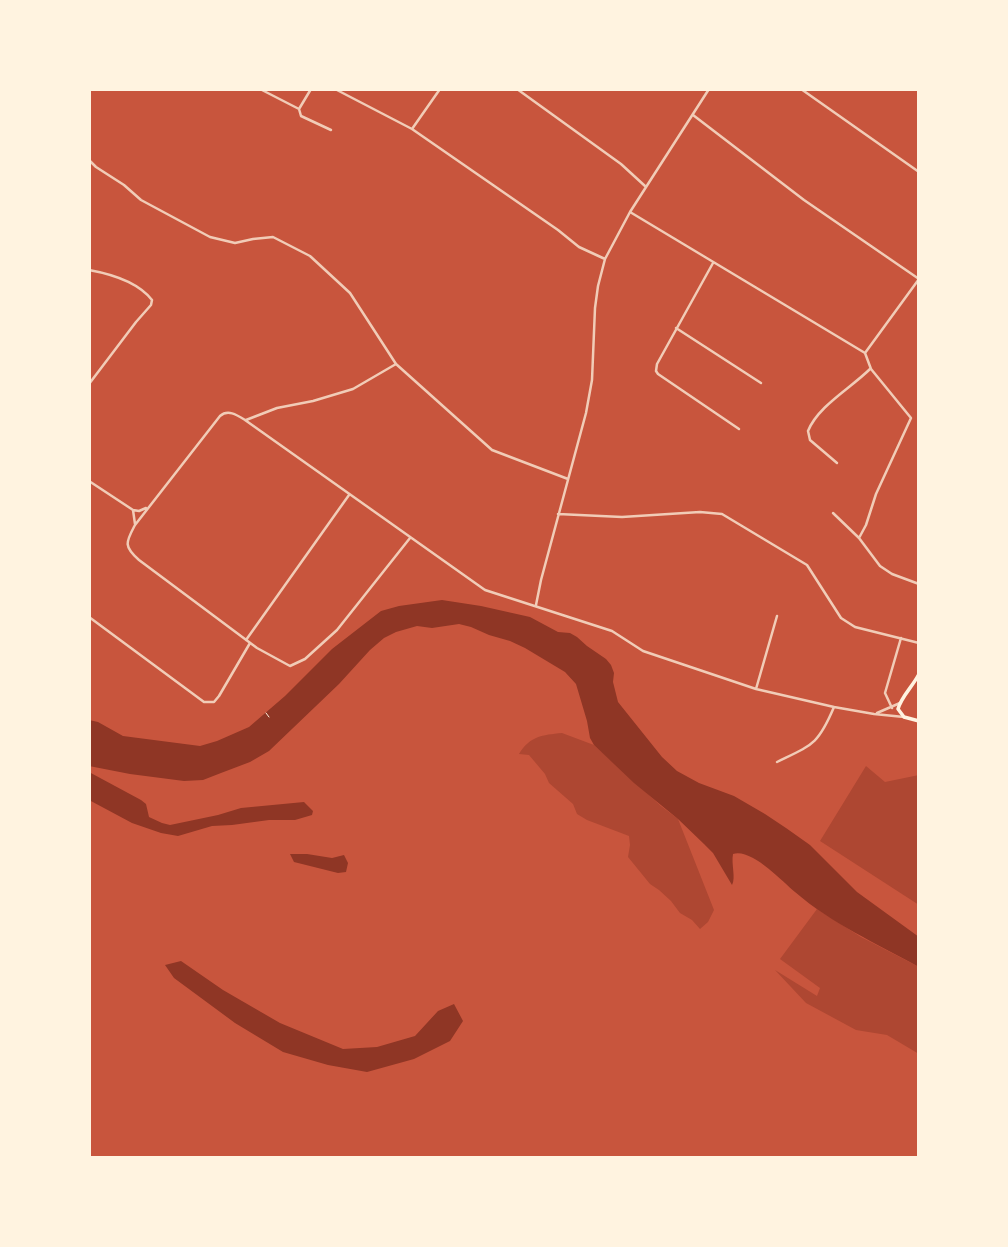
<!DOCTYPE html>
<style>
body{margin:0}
#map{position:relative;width:1008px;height:1247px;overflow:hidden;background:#c8553d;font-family:"Fira Sans Condensed",sans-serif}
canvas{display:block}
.frame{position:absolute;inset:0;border:91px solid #fff3e0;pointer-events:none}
</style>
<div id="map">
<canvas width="1008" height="1247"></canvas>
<div class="frame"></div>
</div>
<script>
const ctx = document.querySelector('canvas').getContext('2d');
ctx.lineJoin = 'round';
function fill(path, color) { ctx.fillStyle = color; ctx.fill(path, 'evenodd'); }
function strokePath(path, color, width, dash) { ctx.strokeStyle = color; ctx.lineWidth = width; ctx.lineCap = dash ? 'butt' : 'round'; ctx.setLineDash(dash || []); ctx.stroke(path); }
const green = new Path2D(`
 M562,733l32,12 67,61 17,13 36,91 -6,12 -8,7 -8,-9 -12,-7 -9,-12 -12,-11 -9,-6 -22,-27 2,-12 -1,-9 -42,-16 -10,-6 -4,-10 -24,-21 -4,-9 -16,-19 -10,-1c11,-18 23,-19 43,-21z
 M866,766l19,16 34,-7v130l-99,-64z
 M817,909l44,28 58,30v87l-32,-19 -31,-5 -50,-27 -31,-33 42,26 3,-8 -40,-29z`);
const water = new Path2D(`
 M442,600l39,6 49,11 28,15 12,1 7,4 10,9 19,13 5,6 3,8 -1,9 5,20 44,55 15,14 22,12 35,13 31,18 21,14 24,17 47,47 62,45v30c-43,-24 -87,-43 -124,-75 -14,-12 -44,-44 -62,-38 -2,10 3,24 -1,31l-19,-32 -9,-9 -26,-25 -44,-36 -40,-38 -4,-7 -3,-17 -11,-37 -11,-12 -40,-24 -15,-7 -21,-6 -18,-8 -12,-3 -27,4 -15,-2 -21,6 -12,6 -14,12 -31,34 -70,67 -19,11 -29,11 -18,7 -19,1 -54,-7 -41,-8v-46l9,2 25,14 77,10 17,-5 32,-14 36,-31 47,-47 49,-38 18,-5z
 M89,772l52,28 5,4 3,13 13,6 8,2 48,-10 23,-7 63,-6 9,9 -1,4 -17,5h-26l-37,5 -20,1 -34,10 -17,-3 -29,-10 -43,-23z
 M290,854h17l25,4 12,-3 4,8 -2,9 -8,1 -44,-11z
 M181,961l42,29 57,33 63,26 34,-2 38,-11 23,-25 16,-7 9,17 -13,20 -36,18 -47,13 -39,-7 -45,-13 -48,-29 -61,-45 -9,-13z`);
const path = new Path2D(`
 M266,713l3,4`);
const minor = new Path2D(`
 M260,89l39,20 12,-20
 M335,89l77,40 146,101 21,17 26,12
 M517,89l104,75 24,22
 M801,89l118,83
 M299,109l2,7 30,14
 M693,115l111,85 115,79
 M412,129l28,-40
 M89,160l7,7 28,18 17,15 69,37 25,6 18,-4 20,-2 37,19 40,37 46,71 96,86 76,29
 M630,212l235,141 6,16 40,49 -35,76 -10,31 -7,13
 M713,263l-56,101 -1,7 2,3 81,55
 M89,270c22,4 49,12 63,30l-1,5 -15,17 -47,62
 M676,328l85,55
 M865,353l54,-74
 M246,420l31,-12 36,-7 40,-12 43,-25
 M837,463l-27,-23 -2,-9c10,-25 43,-43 62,-62
 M89,481l44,29 6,1 7,-3
 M133,510l2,14
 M833,513l26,25 21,28 12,8 27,10
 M558,514l64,3 78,-5 22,2 85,51 34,53 14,9 64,16
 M410,538l-73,92 -32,29 -15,7 -33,-18 -118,-88c-16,-14 -13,-18 -4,-35l85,-109c8,-7 17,-1 25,4l240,170 127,41 31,20 113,38 78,18 40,7 30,3
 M536,605l5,-25 45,-167 6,-33 3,-72 3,-22 7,-27 25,-47 79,-123
 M89,617l115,85h10l5,-6 31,-53
 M246,640l103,-145
 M756,689l21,-73
 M892,708l-7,-15 16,-55
 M877,713l23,-10
 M777,762c35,-17 41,-17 57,-55`);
const primary = new Path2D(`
 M919,674c-6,12 -18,23 -21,35l6,8 15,4`);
fill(green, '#ae4732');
fill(water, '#8f3625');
strokePath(path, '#fff3e0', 1);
strokePath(minor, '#f1ccb7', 2.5);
strokePath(primary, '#fff3e0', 3.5);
</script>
